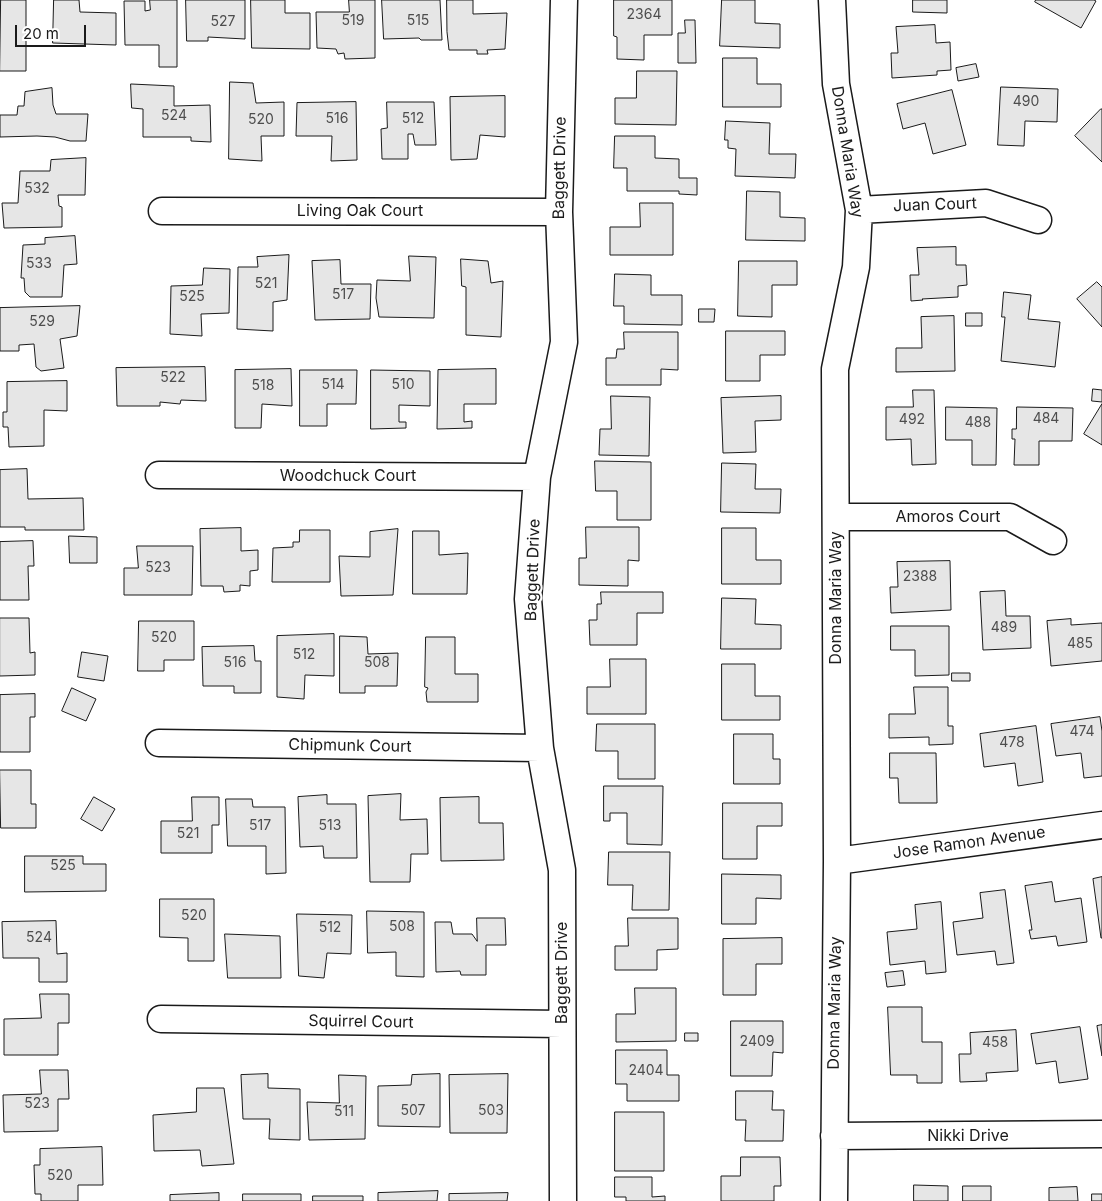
<!DOCTYPE html>
<style>
body{margin:0}
#map{position:relative;width:1102px;height:1201px;overflow:hidden;background:#fff;font-family:Inter,sans-serif}
canvas{display:block}
.scale{position:absolute;left:15px;top:25px;width:71px;height:22px;box-sizing:border-box;border:2px solid #1a1a1a;border-top:0;padding-left:6px;font-size:15px;line-height:18px;white-space:nowrap;color:#1a1a1a;-webkit-text-stroke:4px #fff;paint-order:stroke}
</style>
<div id="map">
<canvas width="1102" height="1201"></canvas>
<div class="scale">20 m</div>
</div>
<script>
const ctx = document.querySelector('canvas').getContext('2d');
ctx.lineJoin = 'round';
function fill(path, color) { ctx.fillStyle = color; ctx.fill(path, 'evenodd'); }
function strokePath(path, color, width, dash) { ctx.strokeStyle = color; ctx.lineWidth = width; ctx.lineCap = dash ? 'butt' : 'round'; ctx.setLineDash(dash || []); ctx.stroke(path); }
function write(font, color, halo, rows, align = 'center') {
  ctx.font = font + ' Inter,sans-serif'; ctx.lineWidth = 4; ctx.setLineDash([]); ctx.textBaseline = 'middle'; ctx.strokeStyle = halo; ctx.fillStyle = color; for (const [text, x, y, turn = 0] of rows) {
    ctx.save(); ctx.translate(x, y); ctx.rotate((+turn || 0) * Math.PI / 180); ctx.textAlign = isNaN(turn) ? turn : align; if (halo) ctx.strokeText(text, 0, 0); ctx.fillText(text, 0, 0); ctx.restore();
  }
}
const building = new Path2D(`
 M1,0h25v71h-26z
 M54,0h25l1,12 36,1v32l-63,-2z
 M150,0h27v67h-18v-22h-34l-1,-44h21v10l5,-1z
 M186,0h59v39l-37,-2v4h-21z
 M251,0h34v13h25v36l-58,-1z
 M349,0h26v58l-30,1 -1,-6 -6,1 -2,-5 -19,-1 -1,-36h33z
 M382,0h58l2,40h-21l-2,-2 -35,1z
 M447,0h26v14l34,-1 -2,36 -18,1 1,4h-11v-4h-28l-2,-18z
 M614,0h58v35h-28v25l-27,-1v-22l-3,-1z
 M722,0h33v23l25,1v24l-60,-2z
 M913,0h34v13l-34,-1z
 M1036,0h58l2,1 -15,27 -46,-26z
 M685,20h10l1,43h-18v-30h7z
 M935,25l1,18 14,-1 1,28 -14,1v4l-45,3 -1,-25h7l-2,-26z
 M723,58h34v26h24v23h-58z
 M976,64l3,13 -21,4 -2,-13z
 M637,71h40l-1,54 -61,-1v-26h21z
 M230,82l23,1 3,20 28,-1v34h-23l1,25 -33,-2z
 M131,84l43,2v20l36,-1 1,37 -20,-1v-4h-48v-28l-11,-1z
 M1001,87l57,2 -1,33 -32,-1 -1,25 -26,-1z
 M52,88l1,17 3,9h32l-2,27h-16l-15,-4 -18,-1 -37,1v-22h17l1,-9h6l1,-14z
 M952,90l14,55 -33,9 -8,-31 -22,6 -6,-25z
 M505,96v41l-25,-2 -3,24 -26,1 -1,-63z
 M356,102l1,58 -26,1 1,-25h-36l1,-33z
 M387,102h47l2,43h-21l-2,-11h-5v25h-26l-1,-30 6,-1z
 M1101,109h1v53l-27,-26z
 M726,121l44,2 -1,31h27l-1,24 -60,-2 1,-27 -8,-1v-8h-3z
 M615,136h40v22l24,1v19h18v17l-18,-1v-3h-52v-23h-13z
 M86,158l-1,37h-27l1,11 3,1v20l-58,1 -2,-25h16l2,-32h30l1,-11z
 M747,191l33,1v25l25,1v23l-59,-1z
 M640,203h33v52h-63v-28h30z
 M75,236l2,28 -13,1 -2,32h-32l-5,-5 -1,-14h-3l2,-33 22,-1v-6z
 M956,247v18h10l1,20 -9,1v11l-36,2 1,1 -12,1 -1,-26h9l-2,-27z
 M289,255l-2,45 -14,2v29l-36,-2 1,-62h20l-1,-10z
 M409,256l27,1 -2,61 -55,-1 -3,-19 1,-18 33,1z
 M461,259l27,2 3,22 12,-2 -2,56 -35,-2v-48l-4,-1z
 M340,260l1,24h30l-1,35 -55,1 -3,-59z
 M739,261h58v24h-25v32l-34,-1z
 M204,268l26,1 -1,44 -28,1 1,22 -32,-2 1,-48 31,-1z
 M615,274l36,1v20h31v30l-58,-1v-18h-10z
 M1097,282l5,5v40l-25,-28z
 M1004,292l27,3 -3,24 32,3 -5,45 -54,-6 4,-44h-3z
 M80,306l-3,30 -17,3 4,29 -23,3 -5,-4 -2,-23 -15,1v6h-19v-43z
 M699,309h16l-1,13h-15z
 M966,313h16v13h-16z
 M954,316l1,55 -59,1v-24h26l-1,-31z
 M726,331h59v24h-25v26h-34z
 M624,332h54v38l-17,-1v16h-55v-27h10l1,-9h7z
 M205,367l1,34 -25,-1 -1,4 -20,-2v4h-43l-1,-38z
 M291,369l1,37 -30,-2 -1,24h-26v-58z
 M496,369v35h-32v18l8,-1v7l-35,1 1,-59z
 M300,370h57l-1,34h-29v22h-27z
 M371,370l59,1v35l-31,-1v17h7v6l-35,1z
 M67,381v30l-23,-1v36l-35,1 -1,-20h-5v-15h4v-30z
 M1093,389l9,1v12l-10,-1z
 M913,390h21l2,74 -24,1 -1,-26 -25,1v-33h27z
 M611,396l39,1 -1,59 -50,-1 1,-26h11z
 M781,396v24l-26,1 1,31 -33,1 -2,-55z
 M1102,404v41l-18,-11z
 M946,407l51,1 -1,57h-24v-25h-26z
 M1017,407l56,1 -1,33h-33v24h-25l1,-26h-3v-10h4z
 M595,461l56,1v58h-34v-29h-21z
 M722,463l34,1 -1,25h26l-1,24 -59,-1z
 M27,469l1,30 55,-1 1,32h-59v-3h-25v-57z
 M586,527h53v34l-11,-1v26l-49,-1v-27h7z
 M241,528v23l17,-1v20l-8,1v15l-10,-1v6l-16,1 -1,-6h-22l-1,-57z
 M722,528h34v32h25v24h-59z
 M398,529l-5,66 -52,1 -2,-40 31,1v-25z
 M300,530h30v52h-58l1,-34 20,-1v-5h6z
 M413,531h26v24l29,-2 -1,41h-54z
 M69,536l28,1v26h-27z
 M33,541l1,25h-6l1,34h-29v-58z
 M137,546h56l-1,49h-68v-27h14z
 M950,561l1,49 -60,3 -1,-26h8l-1,-25z
 M1005,591l1,25h24l1,32 -48,2 -3,-58z
 M601,592h62v21h-26v32h-47l-1,-25h8v-16h4z
 M722,598l34,1 -1,25 26,1v24h-60z
 M0,618h29l1,35 5,-1v23l-35,1z
 M1071,619v6l31,-2v38l-51,5 -4,-45z
 M139,621h55v39h-30v11h-26z
 M891,626h58v49l-34,1v-26h-24z
 M334,634v42l-29,-1 -1,24 -27,-2v-61z
 M340,636l27,1 1,17 30,-1 -1,33h-32v7h-25z
 M426,637h29v37h23v28h-51l-1,-10 2,-4 -3,-1z
 M254,646l1,15h6v32h-27v-7h-31l-1,-39z
 M82,652l26,4 -4,25 -26,-4z
 M610,659h36v55h-59v-27h23z
 M722,664h33v32h25v24h-58z
 M952,673h18v8h-18z
 M914,687h34v39h5v18l-24,1v-8l-40,1v-24h26z
 M72,688l24,11 -10,22 -24,-10z
 M35,694v23h-5v35h-30v-57z
 M1100,717l2,14v45l-18,2 -3,-25 -25,3 -5,-32z
 M597,724h58v55h-37v-28h-22z
 M1036,726l7,56 -25,4 -3,-23 -31,4 -4,-33z
 M734,734h39v25h7v25h-46z
 M890,753h46l1,50h-38l-1,-25h-8z
 M0,770h31v34h5v24h-35z
 M604,786h59l-1,59 -35,-1v-31h-17v8h-6z
 M401,794l-1,26 27,-1 1,35h-17l-1,28h-40l-2,-86z
 M327,795v9h29l1,54h-33l-1,-12 -23,1 -2,-50z
 M94,797l21,12 -13,22 -21,-12z
 M192,797h27v28h-7v28h-51v-32h31z
 M479,797v26h24l1,37 -63,1 -1,-63z
 M226,799h26l1,8h32l1,66 -20,1v-28h-38z
 M723,803h59v23h-25v33h-34z
 M609,852h61l-1,58h-37l1,-25h-25z
 M25,856h58v8h23v27l-81,1z
 M722,874l59,1v24l-25,-1v26h-34z
 M1102,877v61h-1l-8,-59z
 M1052,882l3,20 26,-4 6,44 -29,4 -2,-10 -25,3 -2,-9h3l-7,-44z
 M1005,890l9,73 -17,2 -2,-14 -38,4 -4,-33 30,-4 -3,-25z
 M160,899h54v62h-26v-23l-28,-1z
 M941,902l5,70 -20,2 -1,-13 -35,4 -3,-33 30,-3 -2,-24z
 M367,911l57,1v65l-28,-1v-24l-28,1z
 M297,914l55,1 -1,39 -24,-1 -3,25 -25,-2z
 M477,918h28l1,27h-20v30h-25l-1,-4 -24,1 -1,-50h16l2,12h19l5,7z
 M628,918h50v31l-21,1v20h-42v-24h13z
 M56,921l1,33 10,-1v29h-28v-24h-36l-1,-36z
 M225,934l55,2 1,42h-53z
 M782,938v26h-26v31h-33v-56z
 M903,971l2,14 -18,2 -2,-14z
 M635,988h41v53l-60,1v-28h19z
 M40,994h29v29h-11v32h-54v-36l37,-1z
 M888,1007h34v35h20v41h-25v-8h-26z
 M731,1021h52v32l-10,-1 -1,24h-41z
 M1102,1025v31l-5,-30z
 M1080,1027l8,52 -29,4 -3,-22 -20,3 -5,-30z
 M1016,1030l2,41 -32,2 1,8 -27,1 -1,-28h12l-1,-21z
 M685,1033h13v8h-13z
 M616,1050h51v25h12v26h-52v-17h-11z
 M40,1070h28l1,29h-11v32l-54,1 -1,-37 38,-1z
 M268,1074v14l32,1v51l-31,-1 1,-20h-27l-2,-44z
 M440,1074v53l-62,-1v-40l33,-1 1,-10z
 M508,1074l-1,59h-57l-1,-58z
 M339,1075l27,1 -1,63 -56,1 -2,-38 32,1z
 M197,1088h27l10,76 -32,2 -2,-16 -46,1 -1,-36 43,-3z
 M736,1091h37l-1,19h12l-1,31h-38l1,-21h-10z
 M615,1112h49v59h-49z
 M102,1147l1,38h-25v16h-37v-7h-6l-1,-29h6v-16z
 M741,1157h39l1,29h-7v15h-53v-25h19z
 M615,1177h37v20l13,-1v5h-39v-4h-11z
 M914,1185l34,1v15h-34z
 M963,1186h28v15h-28z
 M1077,1187l1,14h-29v-13z
 M438,1191l-1,10h-59v-8z
 M219,1193v8h-49v-6z
 M508,1193l-1,8h-58v-7z
 M243,1194h58v7h-58z
 M1092,1194h10v7h-10z
 M313,1196h50v5h-50z`);
const minor = new Path2D(`
 M832,0l4,84 23,126 -3,57 -21,102 2,492 -3,340
 M859,210l127,-7 52,17
 M162,211l397,1
 M159,475l378,2
 M836,517h174l43,24
 M159,743l381,5
 M837,861l265,-36
 M161,1019l401,5
 M834,1136l268,-2
 M563,1201l-1,-331 -22,-122 -12,-149 9,-122 27,-135 -5,-130 5,-212`);
const numberNames = [
 ["2364",644,15],
 ["519",353,21],
 ["515",418,21],
 ["527",223,22],
 ["490",1026,102],
 ["524",174,116],
 ["516",337,119],
 ["512",413,119],
 ["520",261,120],
 ["532",37,189],
 ["533",39,264],
 ["521",266,284],
 ["517",343,295],
 ["525",192,297],
 ["529",42,322],
 ["522",173,378],
 ["514",333,385],
 ["510",403,385],
 ["518",263,386],
 ["484",1046,419],
 ["492",912,420],
 ["488",978,423],
 ["523",158,568],
 ["2388",920,577],
 ["489",1004,628],
 ["520",164,638],
 ["485",1080,644],
 ["512",304,655],
 ["516",235,663],
 ["508",377,663],
 ["474",1082,732],
 ["478",1012,743],
 ["517",260,826],
 ["513",330,826],
 ["521",188,834],
 ["525",63,866],
 ["520",194,916],
 ["508",402,927],
 ["512",330,928],
 ["524",39,938],
 ["2409",757,1042],
 ["458",995,1043],
 ["2404",646,1071],
 ["523",37,1104],
 ["507",413,1111],
 ["503",491,1111],
 ["511",344,1112],
 ["520",60,1176]
];
const streetNames = [
 ["Donna Maria Way",847,152,81],
 ["Baggett Drive",560,168,-89],
 ["Juan Court",935,205,-2],
 ["Living Oak Court",360,211],
 ["Woodchuck Court",348,476],
 ["Amoros Court",948,517],
 ["Baggett Drive",533,570,-88],
 ["Donna Maria Way",836,598,-90],
 ["Chipmunk Court",350,746,1],
 ["Jose Ramon Avenue",969,843,-8],
 ["Baggett Drive",562,973,-90],
 ["Donna Maria Way",835,1003,-89],
 ["Squirrel Court",361,1022,1],
 ["Nikki Drive",968,1136]
];
fill(building, '#e6e6e6');
strokePath(building, '#1a1a1a', 1);
strokePath(minor, '#1a1a1a', 29);
strokePath(minor, '#fff', 26);
write('14px', '#4d4d4d', null, numberNames);
write('16px', '#1a1a1a', '#fff', streetNames);
</script>
